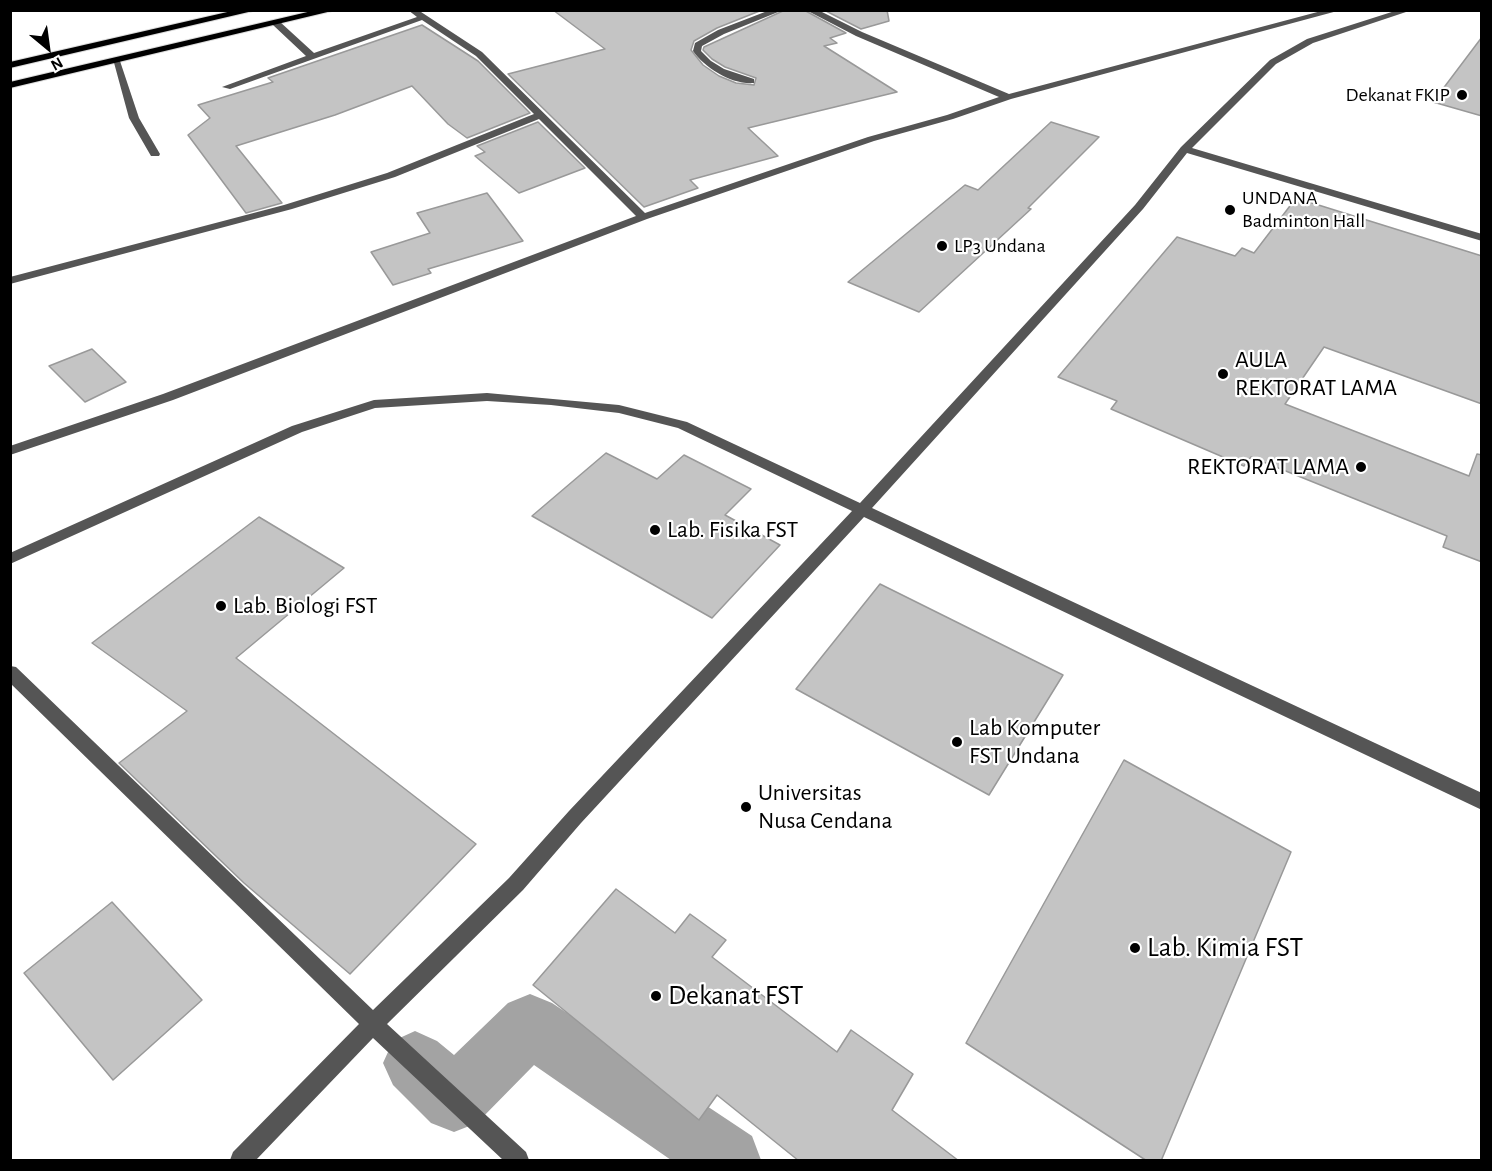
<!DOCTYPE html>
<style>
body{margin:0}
#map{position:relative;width:1492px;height:1171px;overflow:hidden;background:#fff;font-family:"Alegreya Sans",sans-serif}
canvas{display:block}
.frame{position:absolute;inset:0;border:12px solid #000;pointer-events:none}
.north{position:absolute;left:18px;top:18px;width:60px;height:60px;-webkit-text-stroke:4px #fff;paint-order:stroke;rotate:151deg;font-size:16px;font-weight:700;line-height:24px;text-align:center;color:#000}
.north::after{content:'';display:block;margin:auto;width:21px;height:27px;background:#000;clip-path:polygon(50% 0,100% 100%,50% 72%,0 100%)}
</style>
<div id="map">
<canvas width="1492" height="1171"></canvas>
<div class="frame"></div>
<div class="north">N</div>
</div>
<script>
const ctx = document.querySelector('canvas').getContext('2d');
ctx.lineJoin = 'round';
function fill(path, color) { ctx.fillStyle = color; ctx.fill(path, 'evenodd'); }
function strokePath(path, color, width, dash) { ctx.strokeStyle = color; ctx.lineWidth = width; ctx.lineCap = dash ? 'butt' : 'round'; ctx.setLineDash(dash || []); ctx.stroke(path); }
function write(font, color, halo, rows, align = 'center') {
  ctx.font = font + ' "Alegreya Sans",sans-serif'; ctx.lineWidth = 4.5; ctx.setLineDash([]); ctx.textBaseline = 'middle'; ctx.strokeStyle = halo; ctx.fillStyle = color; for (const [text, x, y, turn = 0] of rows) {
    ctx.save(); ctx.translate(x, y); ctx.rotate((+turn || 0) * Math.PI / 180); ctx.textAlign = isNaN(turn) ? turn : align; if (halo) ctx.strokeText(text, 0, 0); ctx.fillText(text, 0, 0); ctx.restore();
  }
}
const canal = new Path2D(`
 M530,994l22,9 200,133 9,24h-90l-137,-95 -57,58 -23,9 -23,-9 -38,-38 -10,-22 10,-22 22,-10 22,10 17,14 54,-52z`);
const building = new Path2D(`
 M553,10h209l-45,18 -23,13 -3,9 12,15 16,11 17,7 18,2 2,-7 -31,-11 -13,-8 -9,-9 1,-3 81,-37h19l42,23 -16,5 7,5 -13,3 73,46 -149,36 30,28 -88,24 8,8 -54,19 -136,-133 97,-25z
 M824,10h63l2,11 -28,8z
 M422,25l56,36 52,52 -63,25 -19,-14 -36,-38 -77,29 -99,31 46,57 -36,10 -58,-78 22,-17 -12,-13 75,-23 -5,-4z
 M1482,37v79l-49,-14z
 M538,122l47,46 -66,25 -44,-37 10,-4 -8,-6z
 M1051,122l48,15 -71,71 3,1 -112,103 -71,-30 117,-97 13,5z
 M487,193l36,48 -95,28 3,4 -38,12 -22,-33 59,-19 -13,-20z
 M1296,198l186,58v148l-158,-57 -39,57 184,72 8,-22 5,1v107l-39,-15 4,-11 -196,-79 -7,9 -133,-57 6,-8 -59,-24 119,-140 58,19 7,-8 12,5z
 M92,349l34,33 -41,20 -36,-36z
 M606,453l51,26 27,-24 67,34 -26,26 55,30 -68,73 -180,-102z
 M259,517l85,51 -108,90 240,186 -126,130 -106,-91 -125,-120 68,-52 -95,-68z
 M880,584l183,91 -74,120 -193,-106z
 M1124,760l167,92 -130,309h-14l-181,-118z
 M616,889l59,44 15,-19 36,26 -14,17 125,95 14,-22 62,44 -21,36 67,51h-160l-82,-66 -18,25 -166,-135z
 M112,902l90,98 -89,80 -89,-107z`);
const minor = new Path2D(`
 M408,10h10l64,42 163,161 223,-76 79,-22 52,-18 -143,-61 -50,-26h12l44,22 147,62 316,-84h16l-330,89 -58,20 -79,22 -227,78 -474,181 -163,55v-9l153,-52 473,-178 -97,-97 -144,58 -103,32 -282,75v-7l274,-72 103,-32 147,-59 -58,-58 -54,-36 -192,69 -8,-2 84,-31 -33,-31v-4h6l35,32 103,-36z
 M770,10h13l-59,24 -22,12 -1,5 10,10 13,8 30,10v4c-22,2 -49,-15 -61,-32l2,-8 23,-13z
 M1398,10h14l-99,33 -37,21 -84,84 290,86v7l-295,-88 -44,56 -271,299 610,285v17l-618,-293 -283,306 -58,67 -136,134 139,128 3,8h-26l-130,-122 -117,122h-26l3,-8 126,-128 -349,-341v-17l6,1 357,343 136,-132 60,-67 283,-300 -174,-83 -59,-15 -68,-8 -64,-4 -112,7 -73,24 -292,132v-11l282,-127 82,-26 113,-7 132,12 68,17 173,81 275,-298 46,-58 89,-87 37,-21z
 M113,59l7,2 19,57 21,36 -1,2h-8l-22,-38z`);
const highway = new Path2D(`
 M236,10h21l-247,58v-6z
 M316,10h20l-326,78v-6z`);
const markers = [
 [1462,95,6,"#000"],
 [1230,210,6,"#000"],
 [942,246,6,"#000"],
 [1223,374,6,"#000"],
 [1361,467,6,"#000"],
 [655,530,6,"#000"],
 [221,606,6,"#000"],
 [957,742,6,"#000"],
 [746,807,6,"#000"],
 [1135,948,6,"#000"],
 [656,996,6,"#000"]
];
const farPoinames = [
 ["Dekanat FKIP",1450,95,"right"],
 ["UNDANA",1242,198],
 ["Badminton Hall",1242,221],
 ["LP3 Undana",954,246]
];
const poiNames = [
 ["AULA",1235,360],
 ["REKTORAT LAMA",1235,388],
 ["REKTORAT LAMA",1349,467,"right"],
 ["Lab. Fisika FST",667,530],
 ["Lab. Biologi FST",233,606],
 ["Lab Komputer",969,728],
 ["FST Undana",969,756],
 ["Universitas",758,793],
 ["Nusa Cendana",758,821]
];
const nearPoinames = [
 ["Lab. Kimia FST",1147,948],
 ["Dekanat FST",668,996]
];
fill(canal, '#a3a3a3');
fill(building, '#c4c4c4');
strokePath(building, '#999', 1.5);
strokePath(highway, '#dbdbdb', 2);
fill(minor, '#555');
fill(highway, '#000');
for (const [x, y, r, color] of markers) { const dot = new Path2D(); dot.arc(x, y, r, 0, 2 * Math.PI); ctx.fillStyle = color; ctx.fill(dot); strokePath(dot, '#fff', 2); }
write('20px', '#000', '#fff', farPoinames, 'left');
write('24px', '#000', '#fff', poiNames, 'left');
write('28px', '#000', '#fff', nearPoinames, 'left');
</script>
